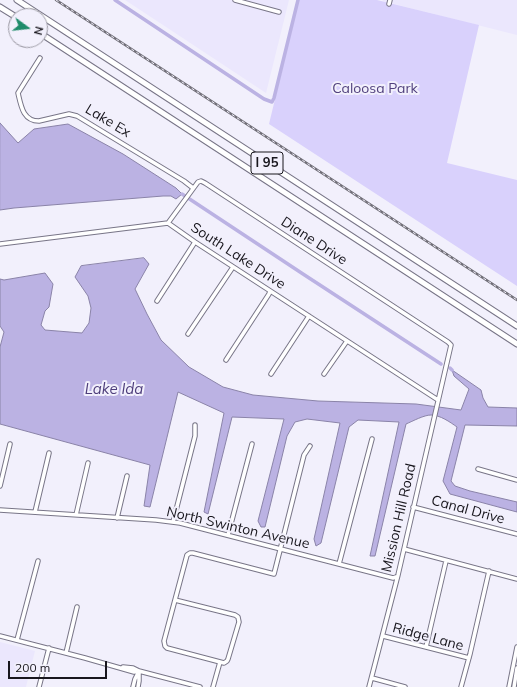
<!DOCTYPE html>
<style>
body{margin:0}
#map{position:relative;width:517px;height:687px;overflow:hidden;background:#f2f0fc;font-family:Mulish,sans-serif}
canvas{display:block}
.north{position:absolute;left:8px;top:8px;width:40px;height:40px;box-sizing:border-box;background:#f2f0fc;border:1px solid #9b99a3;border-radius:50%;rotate:105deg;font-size:11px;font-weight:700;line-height:16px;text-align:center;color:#18161d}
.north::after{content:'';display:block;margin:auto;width:14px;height:18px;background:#1f8c6b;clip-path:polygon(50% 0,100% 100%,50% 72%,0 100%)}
.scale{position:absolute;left:8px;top:661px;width:99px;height:18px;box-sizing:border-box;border:2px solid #18161d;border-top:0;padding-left:5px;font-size:12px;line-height:14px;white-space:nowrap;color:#18161d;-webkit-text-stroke:3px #f2f0fc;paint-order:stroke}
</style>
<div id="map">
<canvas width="517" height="687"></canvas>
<div class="north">N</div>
<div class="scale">200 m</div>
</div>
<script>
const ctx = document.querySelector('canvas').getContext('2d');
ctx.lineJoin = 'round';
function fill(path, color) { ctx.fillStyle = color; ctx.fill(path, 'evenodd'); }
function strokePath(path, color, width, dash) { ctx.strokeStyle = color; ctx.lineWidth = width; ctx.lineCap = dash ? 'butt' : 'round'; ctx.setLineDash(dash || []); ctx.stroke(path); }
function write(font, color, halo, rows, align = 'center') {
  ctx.font = font + ' Mulish,sans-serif'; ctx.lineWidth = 4; ctx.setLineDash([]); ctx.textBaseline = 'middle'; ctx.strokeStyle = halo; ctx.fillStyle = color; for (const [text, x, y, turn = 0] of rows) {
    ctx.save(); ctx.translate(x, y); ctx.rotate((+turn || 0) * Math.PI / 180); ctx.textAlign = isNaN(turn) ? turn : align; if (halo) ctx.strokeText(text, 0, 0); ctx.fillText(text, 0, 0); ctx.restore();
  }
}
const built = new Path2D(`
 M125,0h164l-23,93 -106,-70z
 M383,0h134v35l-135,-34z
 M0,642l35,9 -9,36h-26z`);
const green = new Path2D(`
 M299,0h78l102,25 -32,138 70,17v106l-248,-162z`);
const water = new Path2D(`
 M0,123l18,20 16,-14 34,-5 55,30 53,34 6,6 -6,5 -5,-3h-8l-149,12 -14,2z
 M144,258l5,6 -14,25 12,25 14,26 28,27 34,20 30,8 65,6 98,3 45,6 8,-21 -15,-13 -2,-6 29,20 2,8 5,9 29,1v18l-52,-1 -14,56 4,5 15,5 47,11v10l-67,-18 -7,-13 14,-54c-7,-5 -17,-12 -26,-12 -7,0 -18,6 -25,9l-31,132h-5l29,-134 -41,-2 -9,7 -28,116 -5,3 -2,-7 26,-116 -33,-4 -12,3 -8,14 -22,91h-4l-3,-6 26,-102 -52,-2 -24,97 -4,-2 20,-99 -46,-21 -28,115 -6,-1 6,-41 -150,-41v-77l4,-15 -4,-6v-47l4,1 41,-7 8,11 -4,23 -4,4 -4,14 4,5 37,3 7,-10 2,-15 -3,-12 -13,-19 6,-11z`);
const canal = new Path2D(`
 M115,0l149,99 8,3 2,-4 24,-98
 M182,194l121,80 138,90
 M450,368l2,2`);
const minor = new Path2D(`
 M235,0l44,12
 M389,4l1,-4
 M40,58l-22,35c3,13 5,28 21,28l30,-7 8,2 107,65 9,7
 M168,223l30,-41 3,-1 4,2 243,159 3,3 -53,230 -29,112
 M0,244l168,-21 27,19 243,158
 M157,301l38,-59
 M188,334l45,-67
 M226,360l43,-66 1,-3
 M271,374l38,-58
 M324,374l23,-33
 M478,469l39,11
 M0,486l10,-42
 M413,507l104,27
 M0,510l156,10 24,3 213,55 3,-1
 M35,512l14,-59
 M76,515l12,-52
 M117,518l10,-42
 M173,522l22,-86v-11
 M228,535l24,-91
 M404,549l113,30
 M339,564l33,-125
 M175,600l60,15 3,2 1,5 -11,37 -1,2 -3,2 -57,-15 -2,-2 -1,-5 23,-86 3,-2h3l81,21 30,-119 6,-9
 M0,636l85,22 49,14 5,-1
 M383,636l86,22
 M17,640l21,-79
 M426,647l20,-86
 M66,653l11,-46
 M123,667l10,1 6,3 61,16
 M372,678l33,9
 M39,687l10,-39
 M133,687l2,-8 4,-8
 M138,687l1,-6v-9
 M213,687l7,-25
 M461,687l9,-33 19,-83
 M509,687l8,-40
 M514,687l3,-19`);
const highway = new Path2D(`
 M17,0l500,326
 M0,7l16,10
 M40,33l477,311`);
const rail = new Path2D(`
 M56,0l461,300`);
const shields = [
 [267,163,32]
];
const shieldNames = [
 ["I 95",267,163]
];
const parkNames = [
 ["Caloosa Park",375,89]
];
const streetNames = [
 ["Lake Ex",108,121,31],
 ["Diane Drive",314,241,33],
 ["South Lake Drive",238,256,33],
 ["Canal Drive",468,510,15],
 ["Mission Hill Road",399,518,-77],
 ["North Swinton Avenue",238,528,13],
 ["Ridge Lane",428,637,15]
];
const waterNames = [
 ["Lake Ida",114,389]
];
fill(built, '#ebe7fd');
fill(green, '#d9d1fc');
fill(water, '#bbb2e3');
strokePath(water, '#8a83a8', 1);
strokePath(canal, '#bbb2e3', 3.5);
strokePath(minor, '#787587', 5.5);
strokePath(highway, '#787587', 7);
strokePath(minor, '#fff', 3.5);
strokePath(highway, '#fff', 5);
strokePath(rail, '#716f78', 2.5);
strokePath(rail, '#f2f0fc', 1, [3]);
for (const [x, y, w] of shields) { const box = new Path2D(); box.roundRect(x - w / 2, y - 11, w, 22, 3); ctx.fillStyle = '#f2f0fc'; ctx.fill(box); strokePath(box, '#18161d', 1); }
write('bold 13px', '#18161d', null, shieldNames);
write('14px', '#51417e', '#f2f0fc', parkNames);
write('14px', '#18161d', '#f2f0fc', streetNames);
write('italic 15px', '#4e3e7b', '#f2f0fc', waterNames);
</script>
